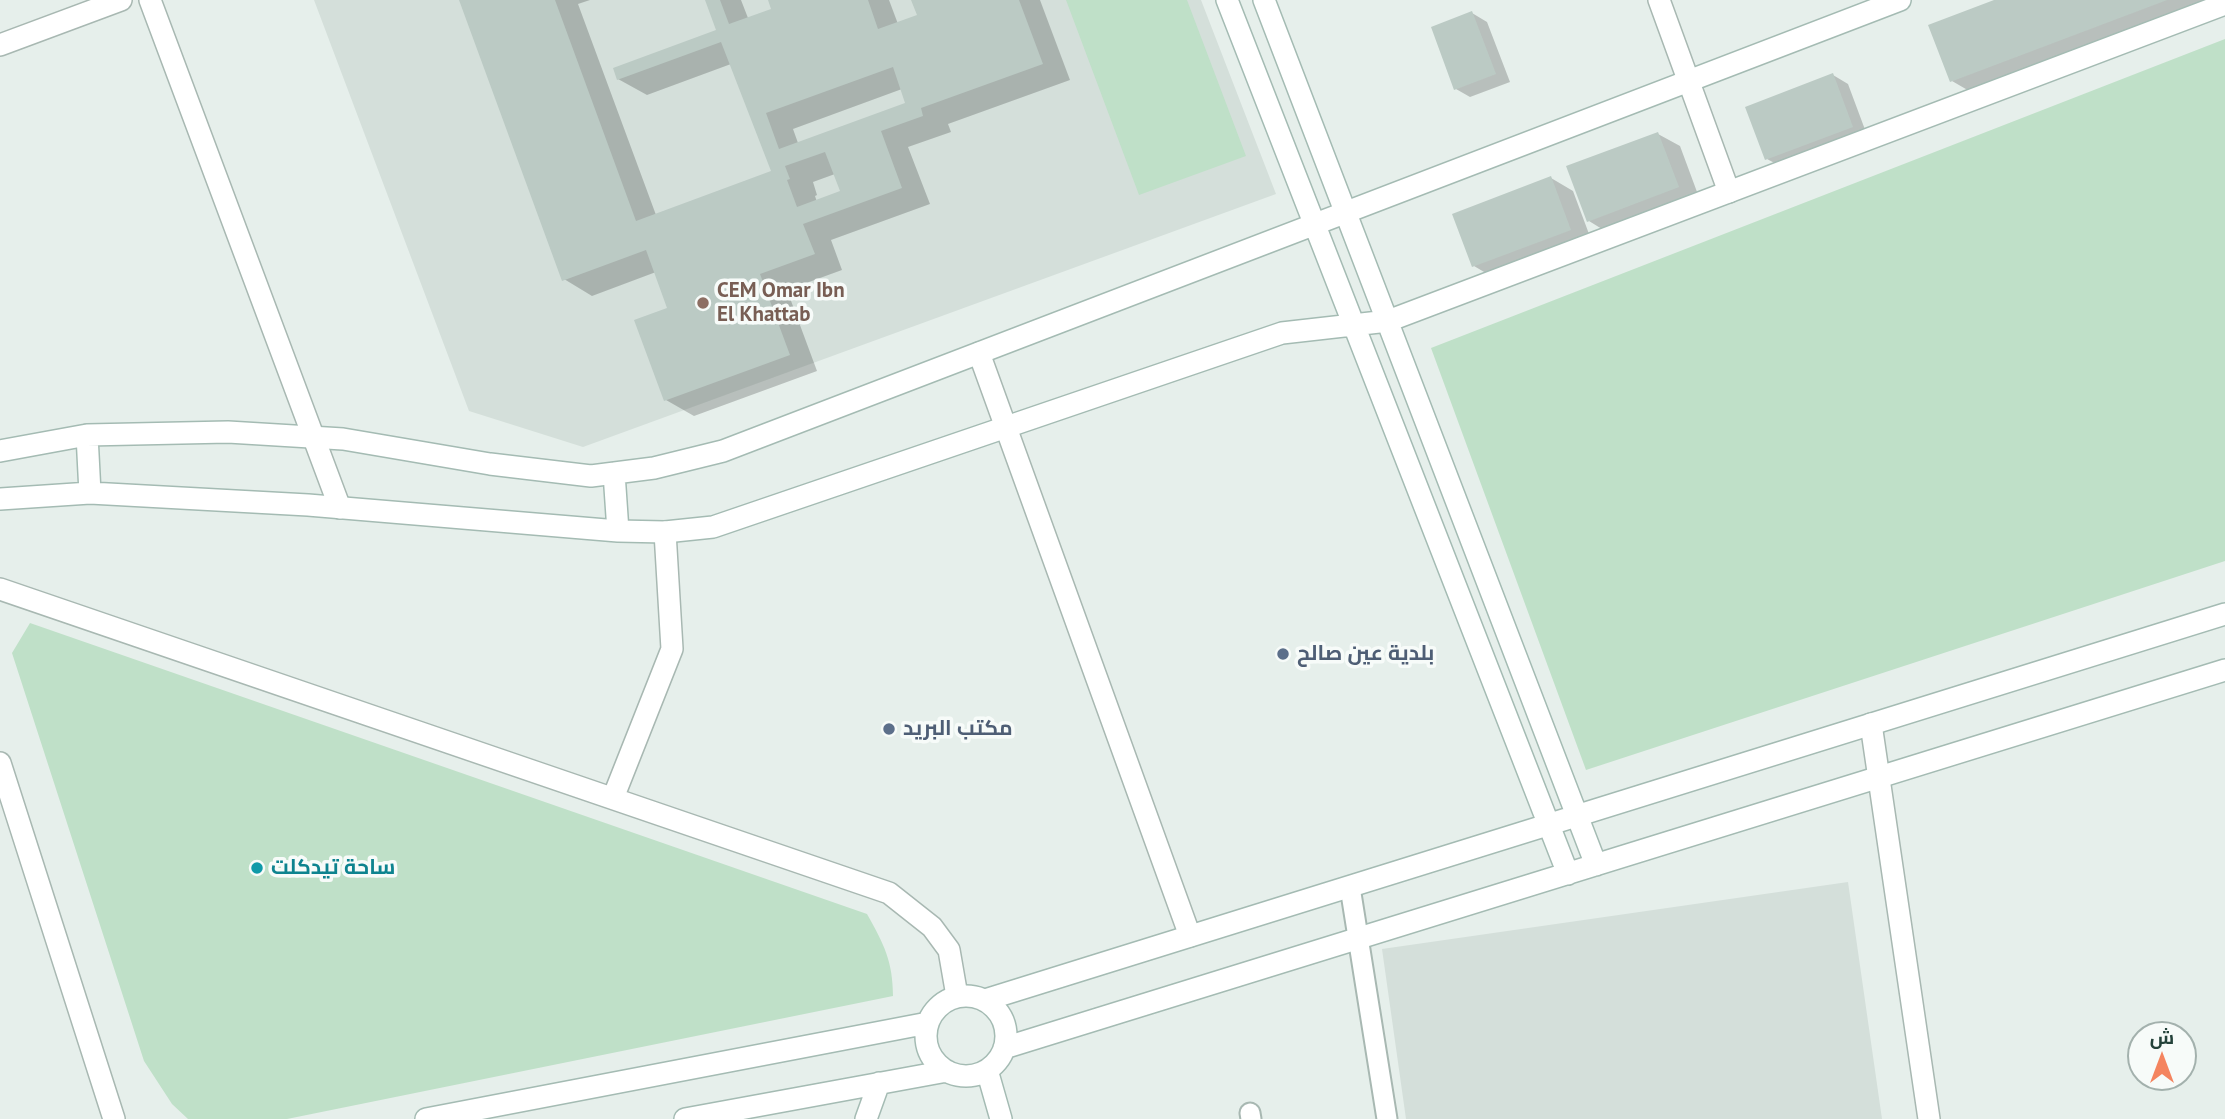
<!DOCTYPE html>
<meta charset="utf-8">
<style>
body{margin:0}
#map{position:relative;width:2225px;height:1119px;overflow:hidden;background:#e6efeb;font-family:"PT Sans",Cairo,sans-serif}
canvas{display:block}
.north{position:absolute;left:2127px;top:1021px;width:70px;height:70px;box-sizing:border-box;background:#f7fbf9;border:2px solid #a3b1ad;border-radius:50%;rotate:0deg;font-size:19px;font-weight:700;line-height:28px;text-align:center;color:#24423a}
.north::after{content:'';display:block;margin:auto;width:24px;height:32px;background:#f4845f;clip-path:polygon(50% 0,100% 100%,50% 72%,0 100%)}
</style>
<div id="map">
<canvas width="2225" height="1119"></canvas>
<div class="north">ش</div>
</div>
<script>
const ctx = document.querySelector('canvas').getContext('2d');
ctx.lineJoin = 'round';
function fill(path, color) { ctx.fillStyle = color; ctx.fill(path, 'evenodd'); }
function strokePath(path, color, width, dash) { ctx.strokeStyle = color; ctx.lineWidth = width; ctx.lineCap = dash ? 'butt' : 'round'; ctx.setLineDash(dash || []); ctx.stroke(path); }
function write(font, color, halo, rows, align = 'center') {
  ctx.font = font + ' "PT Sans",Cairo,sans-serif'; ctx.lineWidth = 7; ctx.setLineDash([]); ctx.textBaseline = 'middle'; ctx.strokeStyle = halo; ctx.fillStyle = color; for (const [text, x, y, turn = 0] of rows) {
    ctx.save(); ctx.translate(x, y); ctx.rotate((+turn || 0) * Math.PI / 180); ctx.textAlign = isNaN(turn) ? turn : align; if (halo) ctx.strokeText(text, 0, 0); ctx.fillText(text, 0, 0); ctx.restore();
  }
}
const built = new Path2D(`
 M314,0h887l75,194 -693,253 -114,-36z
 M1848,882l34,237h-476l-24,-170z`);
const green = new Path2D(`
 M1066,0h121l59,156 -107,39z
 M2225,39v522l-639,209 -155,-422z
 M30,623l837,291c17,30 26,48 26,82l-606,123h-99l-16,-15 -28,-43 -132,-408z`);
const shadow = new Path2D(`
 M461,0h129l-12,4 78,211 118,-43 -43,-108 -84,31 -29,-16 101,-48 -12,-31h34l7,18 25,-8 -3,-10h119l9,24 21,-8 -6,-16h127l30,80 -122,44 3,8 -43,15 22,57 -99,36 11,30 -55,20 30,81 -123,45 -28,-16 3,-91 -13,-37 -64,24 -28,-17zM902,89l6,15 -110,39 -5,-14zM835,174l7,18 -25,10 -2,-6 2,-1 -4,-13z
 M1998,0h227l-235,103 -38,-22z
 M1472,13l15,9 23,60 -40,15 -14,-8z
 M1833,75l15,9 19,51 -85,32 -15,-8z
 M1658,134l22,12 20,54 -90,34 -21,-13z
 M1551,178l22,13 19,51 -96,37 -22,-13z`);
const building = new Path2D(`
 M459,0h96l81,221 135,-50 -50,-129 -104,38 -4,-12 103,-38 -11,-30h15l9,24 42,-15 -3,-9h100l10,29 39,-14 -6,-15h108l24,64 -122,44 2,8 -42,15 21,57 -99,36 12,30 -55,20 30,81 -126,46 -30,-81 33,-12 -21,-58 -84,31zM893,67l12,36 -126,46 -13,-36zM825,152l15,39 -43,16 -10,-27 3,-1 -5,-13z
 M1994,0h173l-217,82 -22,-57z
 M1472,11l24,63 -42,16 -23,-63z
 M1833,73l20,54 -88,33 -20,-53z
 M1658,132l21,55 -92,35 -21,-56z
 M1551,176l20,54 -99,37 -20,-53z`);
const lane = new Path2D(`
 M1350,887l37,232
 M1250,1113l1,6`);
const street = new Path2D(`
 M150,0l190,508
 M1659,0l70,192
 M0,45l121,-45
 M979,353l211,583
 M0,589l889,304 43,34 17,23 8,46
 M1871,724l58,395
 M0,763l114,356
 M613,798l59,-149 -7,-117`);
const secondary = new Path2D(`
 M1227,0l341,874
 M1264,0l332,865
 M87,435l3,58
 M0,451l87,-16 141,-3 115,7 147,25 101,12 63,-8 69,-17 1177,-451
 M614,473l4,58
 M0,499l90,-6 218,12 310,26 47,1 48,-5 569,-194 106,-12 837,-317
 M926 1036a40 40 0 1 1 80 0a40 40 0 1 1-80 0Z
 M985,1000l1240,-386
 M1004,1048l1221,-378
 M987,1070l14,49
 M426,1119l502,-96
 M685,1119l262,-48
 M866,1119l13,-36`);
const markers = [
 [703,303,7,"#8d6e63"],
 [1283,654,7,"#5c6f8a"],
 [889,729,7,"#5c6f8a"],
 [257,868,7,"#0f9aa8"]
];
const educationNames = [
 ["CEM Omar Ibn",717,291],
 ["El Khattab",717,315]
];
const serviceNames = [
 ["بلدية عين صالح",1297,654],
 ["مكتب البريد",903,729]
];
const cultureNames = [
 ["ساحة تيدكلت",271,868]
];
fill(built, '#d4dfda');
fill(green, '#bfe0c8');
fill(shadow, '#0003');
fill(building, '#bbcac4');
strokePath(lane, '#a8b8b2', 23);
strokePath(street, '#a8b8b2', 24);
strokePath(secondary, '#a4bbb3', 24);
strokePath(lane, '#fff', 19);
strokePath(street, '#fff', 21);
strokePath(secondary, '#fff', 21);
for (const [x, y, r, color] of markers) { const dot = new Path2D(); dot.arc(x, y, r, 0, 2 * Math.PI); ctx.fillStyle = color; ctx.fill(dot); strokePath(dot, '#f7fbf9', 2.5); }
write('bold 21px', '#785e54', '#f7fbf9', educationNames, 'left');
write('bold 21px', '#4e5e75', '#f7fbf9', serviceNames, 'left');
write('bold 21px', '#0d838f', '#f7fbf9', cultureNames, 'left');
</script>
